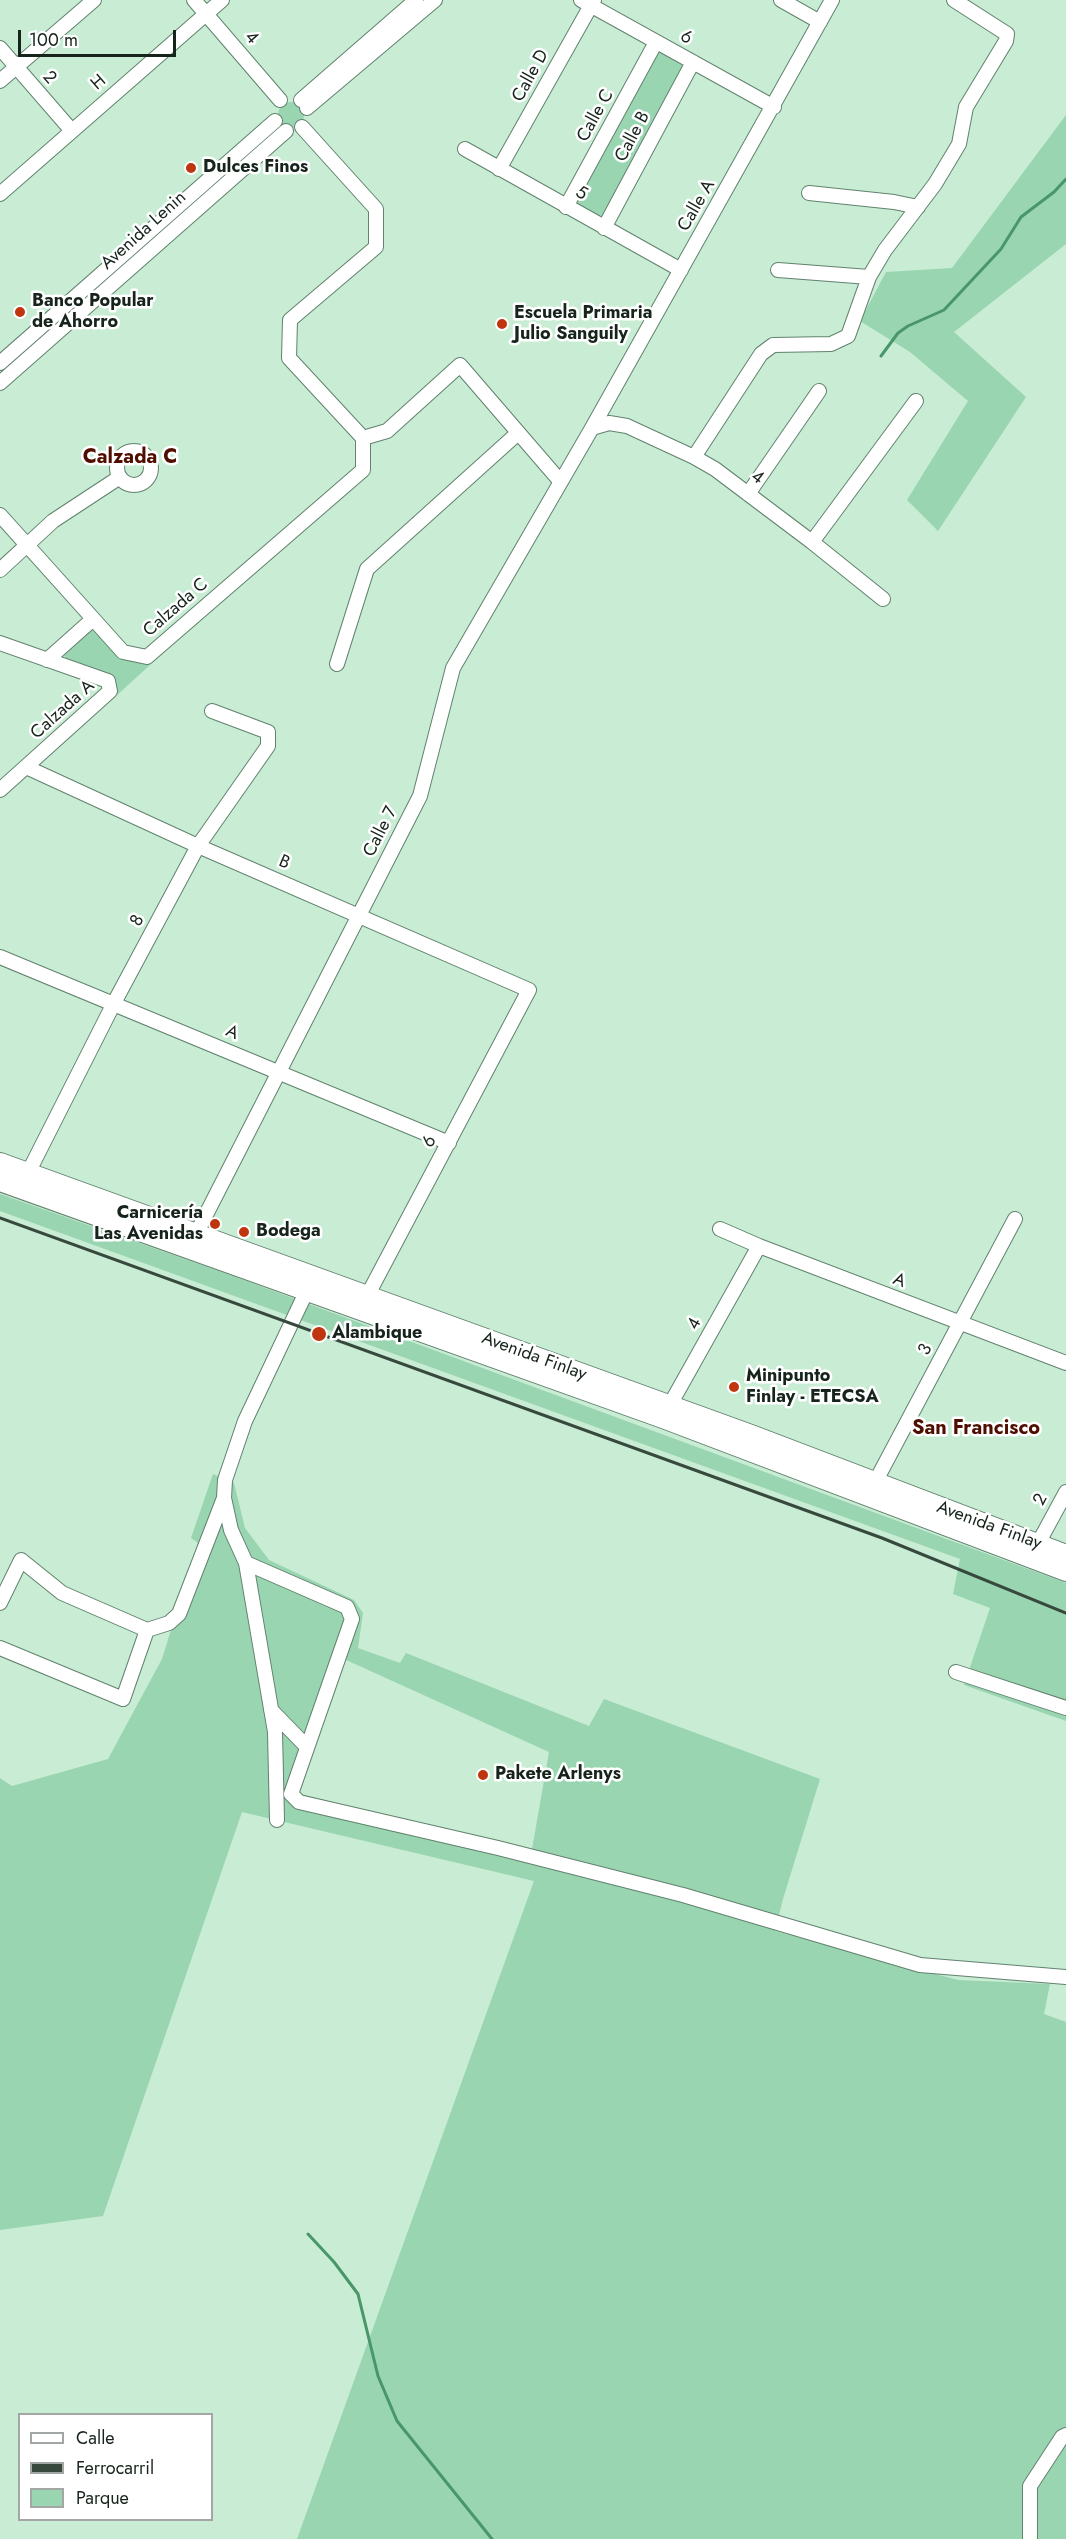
<!DOCTYPE html>
<meta charset="utf-8">
<style>
body{margin:0}
#map{position:relative;width:1066px;height:2539px;overflow:hidden;background:#c8ecd4;font-family:Jost,sans-serif}
canvas{display:block}
.legend{position:absolute;left:18px;top:2413px;width:195px;height:108px;box-sizing:border-box;background:#fff;border:2px solid #a2a7a4;margin:0;padding:8px 10px;list-style:none;font-size:18px;color:#16241b}
.legend li{display:flex;align-items:center;gap:12px;height:30px}
.legend b{width:30px;border:2px solid #a2a7a4}
.scale{position:absolute;left:18px;top:30px;width:158px;height:27px;box-sizing:border-box;border:3px solid #16241b;border-top:0;padding-left:8px;font-size:18px;line-height:21px;white-space:nowrap;color:#16241b;-webkit-text-stroke:4px #fff;paint-order:stroke}
</style>
<div id="map">
<canvas width="1066" height="2539"></canvas>
<ul class="legend">
<li><b style="height:8px;background:#fff"></b>Calle</li>
<li><b style="height:8px;background:#37493d"></b>Ferrocarril</li>
<li><b style="height:16px;background:#99d5b0"></b>Parque</li>
</ul>
<div class="scale">100 m</div>
</div>
<script>
const ctx = document.querySelector('canvas').getContext('2d');
ctx.lineJoin = 'round';
function fill(path, color) { ctx.fillStyle = color; ctx.fill(path, 'evenodd'); }
function strokePath(path, color, width, dash) { ctx.strokeStyle = color; ctx.lineWidth = width; ctx.lineCap = dash ? 'butt' : 'round'; ctx.setLineDash(dash || []); ctx.stroke(path); }
function write(font, color, halo, rows, align = 'center') {
  ctx.font = font + ' Jost,sans-serif'; ctx.lineWidth = 5; ctx.setLineDash([]); ctx.textBaseline = 'middle'; ctx.strokeStyle = halo; ctx.fillStyle = color; for (const [text, x, y, turn = 0] of rows) {
    ctx.save(); ctx.translate(x, y); ctx.rotate((+turn || 0) * Math.PI / 180); ctx.textAlign = isNaN(turn) ? turn : align; if (halo) ctx.strokeText(text, 0, 0); ctx.fillText(text, 0, 0); ctx.restore();
  }
}
const green = new Path2D(`
 M658,51l26,15 -81,149c-9,3 -23,-6 -27,-14z
 M278 115a13 13 0 1 1 26 0a13 13 0 1 1-26 0Z
 M1066,115v129l-112,88 72,65 -88,134 -31,-31 61,-99 -58,-49 -50,-31 26,-49 66,-4z
 M91,628l28,30 32,6 -35,32 -4,-19 -46,-19 -3,-4z
 M0,1194l230,81 836,308v138l-102,-36 26,-77 -37,-14 7,-35 -960,-348z
 M213,1474l21,9 11,45 24,32 85,40 9,13 -5,35 42,15 6,-10 183,73 15,-27 216,80 -37,120 -8,32 183,49 92,4 -6,30 22,8v517h-769l237,-658 -292,-69 -139,404 -103,14v-452l12,8 96,-27 54,-100 36,-116 -7,-5zM344,1659l205,93 -18,103 -233,-62z`);
const stream = new Path2D(`
 M881,356l17,-23 10,-7 36,-16 57,-61 20,-32 33,-25 12,-13
 M308,2234l26,28 24,32 20,82 19,45 95,118`);
const minor = new Path2D(`
 M194,0l86,100
 M581,0l193,107
 M781,0l39,22
 M0,48l72,83
 M0,81l94,-81
 M301,100l115,-100
 M307,108l128,-108
 M465,149l216,121
 M499,169l95,-169
 M809,193l85,9 24,5
 M0,194l222,-194
 M566,207l90,-165
 M604,228l89,-166
 M778,270l91,7
 M0,363l275,-242
 M0,383l286,-252
 M592,428l17,-5 18,3 67,31 21,12 97,73 71,57
 M363,438l24,-7 73,-66 100,116
 M117 468a17 17 0 1 1 34 0a17 17 0 1 1-34 0Z
 M694,457l67,-103 12,-9 58,-1 17,-8 21,-59 16,-27 50,-66 24,-40 7,-37 40,-66 1,-7 -53,-34
 M748,494l71,-103
 M0,515l123,137 24,5 216,-187v-32l-74,-80 1,-38 86,-73v-38l-74,-82
 M812,542l104,-141
 M0,570l53,-49 67,-44
 M0,643l108,38 2,10 -110,99
 M47,660l46,-41
 M337,664l30,-95 151,-136
 M26,767l172,79 331,144 -165,312
 M0,957l449,186
 M25,1179l89,-176 84,-157 70,-100v-14l-56,-21
 M720,1229l39,17 307,117
 M193,1240l227,-444 33,-128 139,-240 240,-428
 M666,1412l93,-166
 M871,1490l144,-271
 M1034,1551l32,-59
 M246,1563l101,44 5,12 -61,175 8,8 199,46 185,47 237,70 146,12
 M0,1603l21,-43 41,33 85,37 22,-7 10,-9 45,-116
 M0,1648l123,51 24,-69
 M956,1672l110,36
 M271,1710l36,37
 M277,1820l-2,-88 -29,-169 -15,-33 -7,-32 1,-18 20,-59 65,-137
 M1030,2539v-53l32,-49 4,-2`);
const highway = new Path2D(`
 M0,1163l751,272 315,120
 M0,1181l663,237 403,153`);
const rail = new Path2D(`
 M0,1218l882,320 184,75`);
const markers = [
 [191,168,6,"#bf360e"],
 [20,312,6,"#bf360e"],
 [502,324,6,"#bf360e"],
 [215,1224,6,"#bf360e"],
 [244,1232,6,"#bf360e"],
 [319,1334,8,"#bf360e"],
 [734,1387,6,"#bf360e"],
 [483,1775,6,"#bf360e"]
];
const streetNames = [
 ["4",251,38,49],
 ["6",686,38,29],
 ["Calle D",531,76,-61],
 ["2",49,78,49],
 ["H",99,83,-41],
 ["Calle C",596,116,-61],
 ["Calle B",633,137,-62],
 ["5",581,194,29],
 ["Calle A",697,206,-60],
 ["Avenida Lenin",144,231,-42],
 ["4",757,478,37],
 ["Calzada C",176,608,-41],
 ["Calzada A",63,710,-42],
 ["Calle 7",381,832,-63],
 ["B",284,863,23],
 ["8",138,921,-62],
 ["A",232,1033,23],
 ["6",430,1142,-62],
 ["A",899,1281,21],
 ["4",695,1324,-61],
 ["3",926,1350,-62],
 ["Avenida Finlay",534,1357,20],
 ["2",1041,1500,-62],
 ["Avenida Finlay",989,1526,20]
];
const poiNames = [
 ["Dulces Finos",203,168],
 ["Banco Popular",32,302],
 ["de Ahorro",32,323],
 ["Escuela Primaria",514,314],
 ["Julio Sanguily",514,335],
 ["Carnicería",203,1214,"right"],
 ["Las Avenidas",203,1235,"right"],
 ["Bodega",256,1232],
 ["Alambique",332,1334],
 ["Minipunto",746,1377],
 ["Finlay - ETECSA",746,1398],
 ["Pakete Arlenys",495,1775]
];
const neighbourhoodNames = [
 ["Calzada C",130,458],
 ["San Francisco",976,1429]
];
fill(green, '#99d5b0');
strokePath(stream, '#48966a', 3);
strokePath(minor, '#61826d', 16);
strokePath(highway, '#61826d', 22);
strokePath(minor, '#fff', 14);
strokePath(highway, '#fff', 20);
strokePath(rail, '#37493d', 3);
for (const [x, y, r, color] of markers) { const dot = new Path2D(); dot.arc(x, y, r, 0, 2 * Math.PI); ctx.fillStyle = color; ctx.fill(dot); strokePath(dot, '#fff', 2); }
write('18px', '#16241b', '#fff', streetNames);
write('bold 18px', '#16241b', '#fff', poiNames, 'left');
write('bold 20px', '#500e00', '#fff', neighbourhoodNames);
</script>
